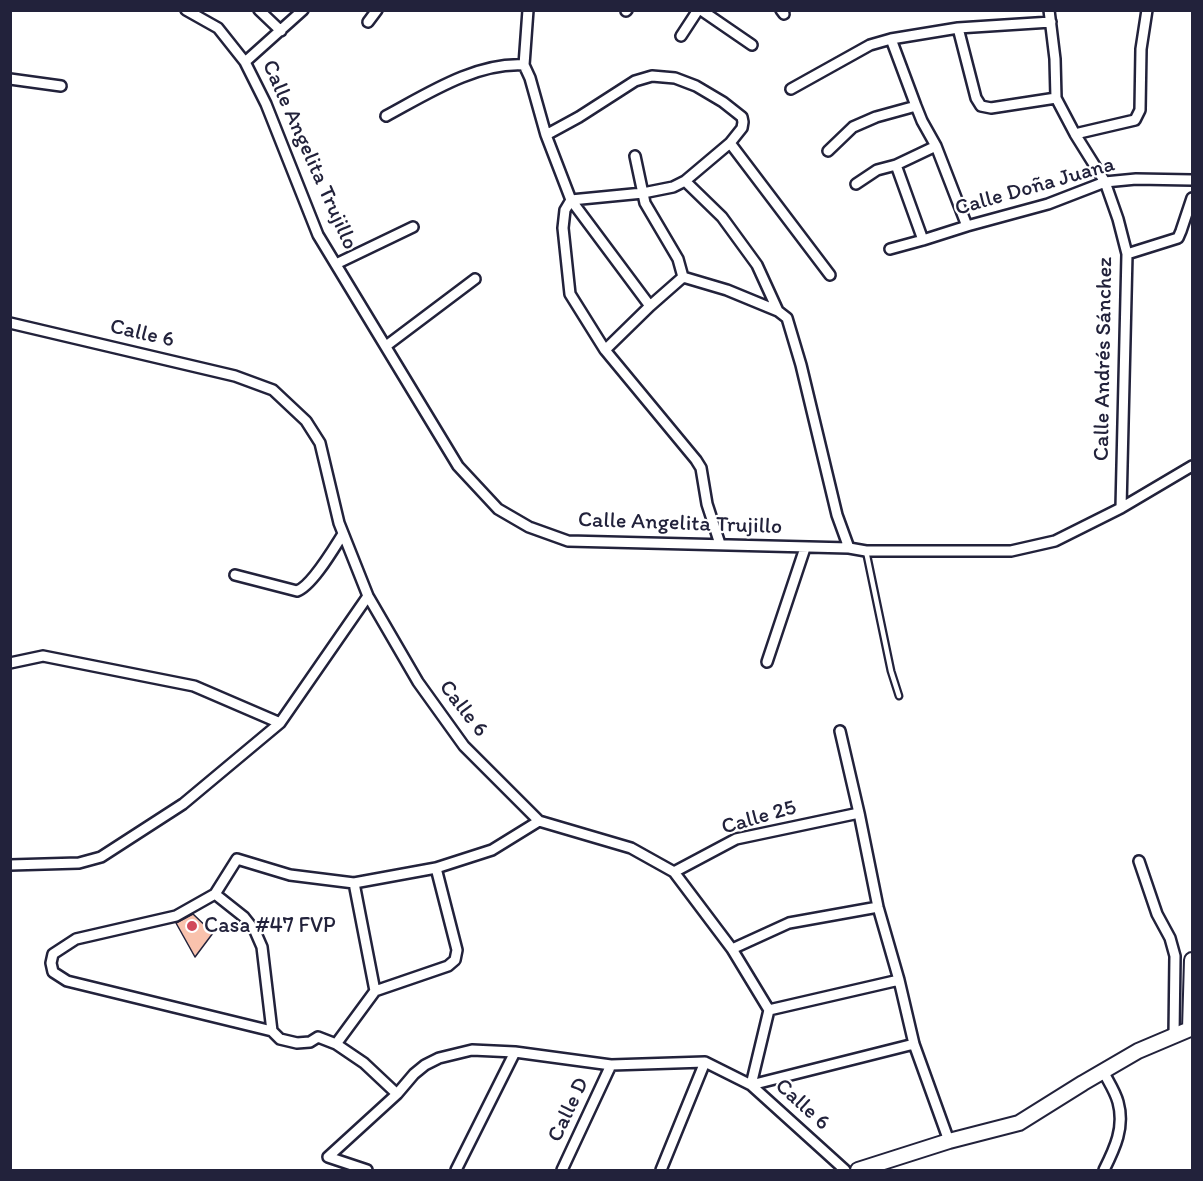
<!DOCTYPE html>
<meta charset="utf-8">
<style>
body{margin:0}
#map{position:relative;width:1203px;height:1181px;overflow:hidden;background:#fff;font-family:Itim,sans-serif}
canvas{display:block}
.frame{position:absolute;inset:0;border:12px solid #22223b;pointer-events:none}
</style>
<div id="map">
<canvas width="1203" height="1181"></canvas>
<div class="frame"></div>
</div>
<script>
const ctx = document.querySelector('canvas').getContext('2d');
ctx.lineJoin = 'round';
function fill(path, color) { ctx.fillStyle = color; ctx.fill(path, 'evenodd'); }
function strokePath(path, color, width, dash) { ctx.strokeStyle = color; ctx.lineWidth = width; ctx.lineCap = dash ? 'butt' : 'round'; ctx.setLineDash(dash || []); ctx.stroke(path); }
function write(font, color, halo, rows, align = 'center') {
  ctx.font = font + ' Itim,sans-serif'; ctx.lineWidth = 4.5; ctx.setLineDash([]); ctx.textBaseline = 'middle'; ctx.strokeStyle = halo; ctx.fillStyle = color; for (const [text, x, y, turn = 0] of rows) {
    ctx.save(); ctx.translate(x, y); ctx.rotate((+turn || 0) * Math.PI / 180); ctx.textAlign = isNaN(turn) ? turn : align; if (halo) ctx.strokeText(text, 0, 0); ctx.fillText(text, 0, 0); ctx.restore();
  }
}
const building = new Path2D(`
 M193,914l20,19 -18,24 -19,-34z`);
const lane = new Path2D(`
 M866,551l25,120 8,25`);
const street = new Path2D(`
 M186,10l32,18 27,34 21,42 52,131 140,231 40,43 31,18 39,14 281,7 17,3h145l44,-10 66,-33 71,-42
 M259,10l22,21
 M701,10l51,35
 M781,10l3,4
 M1049,10l6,49 1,39 19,36 30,48 13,37 9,35 -6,254
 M626,11l1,-1
 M368,22l9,-12
 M958,28l18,70 5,8 10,2 65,-10
 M681,36l17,-26
 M891,39l25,67 6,15 14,25 31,80
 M245,62l58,-52
 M524,65l4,-55
 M10,79l51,7
 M791,89l79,-44 21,-6 67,-11 93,-6
 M386,116c41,-22 90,-54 138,-51l6,13 16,57
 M1075,134l60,-14 5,-10 1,-61 6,-39
 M730,143l100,132
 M828,151l25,-24 23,-10 40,-11
 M635,156l10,47 33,56 5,18 -33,29 -45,44 91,110 5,8 6,36 13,40
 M896,165l27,75
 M685,181l37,36 35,48 21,46
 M856,184l21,-14 19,-5 40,-19
 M890,249l33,-9 44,-14 81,-22 57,-22 31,-3 56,1
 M1127,254l51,-16 3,-7 11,-33
 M336,264l77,-37
 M683,277l44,13 51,21 9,7 14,47 36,150 12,33
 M10,323l225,53 38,14 33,31 14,22 19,80 29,73 50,86 46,64 75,75 92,27 43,24 58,77 37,61 -18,75
 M386,346l89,-67
 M605,350l-35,-56 -7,-66 2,-18 6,-10 72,-7 30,-6 12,-6 45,-38 12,-15 1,-6 -1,-5 -19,-15 -27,-16 -21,-8 -23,-2 -17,5 -56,36 -33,18 25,65 79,106
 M235,575l62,16c15,-5 37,-43 46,-57
 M767,662l38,-114
 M10,663l33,-7 151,30 86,37
 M840,731l19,82 19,94 21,73 15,64 35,97
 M1139,861l18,53 13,24 5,18 -1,80
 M10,865l69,-2 22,-6 82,-53 97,-81 88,-127
 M674,872l62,-33 123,-26
 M354,883l21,108
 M215,894l22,-35 53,16 64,8 82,-15 56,-18 47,-29
 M732,949l57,-26 89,-16
 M769,1010l130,-30
 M272,1031l-10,-84 -7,-16 -11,-14 -29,-23 -39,22 -100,23 -23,15 -2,9 2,9 14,9 205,50 8,8 17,4 13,-1 8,-5 18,7 28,19 33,31 17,-20 11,-9 14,-7 33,-8 43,2 96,13 94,-3 46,23 94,85
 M336,1044l39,-53 73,-25 7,-6 2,-10 -21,-82
 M1103,1071c5,10 12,20 15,31 7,25 -3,46 -14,68
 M751,1085l163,-41
 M367,1170l-39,-13 69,-63
 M456,1170l59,-118
 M562,1170l49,-105
 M661,1170l44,-108`);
const secondary = new Path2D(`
 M1190,1029l2,-69
 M858,1170l91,-29 70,-18 64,-40 55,-32 52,-22`);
const markers = [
 [192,926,6,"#d1495b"]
];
const streetNames = [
 ["Calle Angelita Trujillo",309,155,66],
 ["Calle Doña Juana",1035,187,-16],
 ["Calle 6",142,334,13],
 ["Calle Andrés Sánchez",1104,359,-89],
 ["Calle Angelita Trujillo",680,524,2],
 ["Calle 6",463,709,52],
 ["Calle 25",759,818,-16],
 ["Calle 6",802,1105,42],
 ["Calle D",569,1110,-65]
];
const poiNames = [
 ["Casa #47 FVP",204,926]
];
fill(building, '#f9c2ad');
strokePath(building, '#22223b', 1.5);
strokePath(lane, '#22223b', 9);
strokePath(street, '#22223b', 14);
strokePath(secondary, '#22223b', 18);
strokePath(lane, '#fff', 4.5);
strokePath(street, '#fff', 9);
strokePath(secondary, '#fff', 14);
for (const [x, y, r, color] of markers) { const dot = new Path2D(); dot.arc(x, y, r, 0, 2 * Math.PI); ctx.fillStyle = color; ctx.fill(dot); strokePath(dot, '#fff', 2); }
write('22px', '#22223b', '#fff', streetNames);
write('22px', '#22223b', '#fff', poiNames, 'left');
</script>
